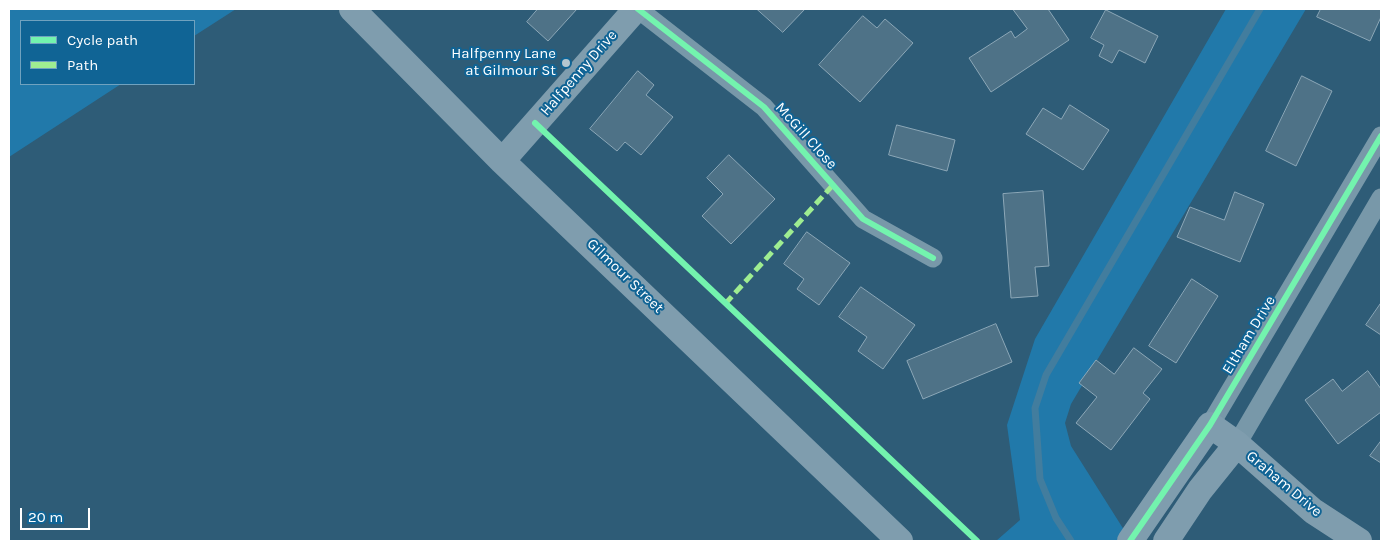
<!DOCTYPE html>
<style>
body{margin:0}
#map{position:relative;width:1390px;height:550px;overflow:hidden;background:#2e5c77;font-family:Karla,sans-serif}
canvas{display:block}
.frame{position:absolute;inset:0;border:10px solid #fff;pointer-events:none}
.legend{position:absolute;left:20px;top:20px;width:175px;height:65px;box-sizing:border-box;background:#106495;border:1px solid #70a2bf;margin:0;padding:6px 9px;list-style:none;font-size:15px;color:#fff}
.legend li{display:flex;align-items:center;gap:10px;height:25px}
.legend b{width:25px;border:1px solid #70a2bf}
.scale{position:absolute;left:20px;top:508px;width:70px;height:22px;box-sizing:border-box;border:2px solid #fff;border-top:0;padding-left:6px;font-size:15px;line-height:18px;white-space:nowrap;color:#fff;-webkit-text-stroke:4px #106495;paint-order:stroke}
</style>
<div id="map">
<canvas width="1390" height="550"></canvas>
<div class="frame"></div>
<ul class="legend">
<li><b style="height:6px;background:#73f3ae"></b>Cycle path</li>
<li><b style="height:6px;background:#9fed91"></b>Path</li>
</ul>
<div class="scale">20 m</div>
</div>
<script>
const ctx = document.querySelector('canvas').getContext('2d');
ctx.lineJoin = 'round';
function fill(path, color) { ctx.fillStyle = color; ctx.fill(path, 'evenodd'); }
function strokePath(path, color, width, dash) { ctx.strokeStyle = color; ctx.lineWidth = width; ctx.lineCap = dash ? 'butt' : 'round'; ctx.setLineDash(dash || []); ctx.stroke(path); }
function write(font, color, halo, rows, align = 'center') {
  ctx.font = font + ' Karla,sans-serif'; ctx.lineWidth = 4; ctx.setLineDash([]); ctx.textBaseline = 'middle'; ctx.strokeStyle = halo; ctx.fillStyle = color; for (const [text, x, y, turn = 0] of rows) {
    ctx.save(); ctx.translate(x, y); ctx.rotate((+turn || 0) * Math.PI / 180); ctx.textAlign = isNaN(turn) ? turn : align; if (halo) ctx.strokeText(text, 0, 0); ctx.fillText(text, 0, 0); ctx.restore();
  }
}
const green = new Path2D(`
 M9,9h227l-42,27v-15h-173v63h100l-112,73z
 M1226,9h80l-235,395 -6,19 6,23 60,95h-135l24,-21 -13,-95 28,-86z`);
const stream = new Path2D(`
 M1071,541l-15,-23 -16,-39 -5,-71 11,-33 214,-366`);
const building = new Path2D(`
 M538,9h39l-29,32 -21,-19z
 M757,9h48l-22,23z
 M1013,9h35l21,31 -78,52 -22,-34 42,-27 4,7 12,-9z
 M1321,9h60v8l-11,24 -53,-24z
 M1106,10l52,26 -13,27 -26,-13 -7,13 -13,-7 5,-11 -13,-7z
 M863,16l14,12 8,-9 28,24 -53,59 -41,-37z
 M638,71l16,14 -8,10 27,22 -32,38 -16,-13 -8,9 -27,-22z
 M1302,76l30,15 -36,75 -30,-15z
 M1070,105l39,25 -26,40 -57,-36 17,-26 18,11z
 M897,125l58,15 -8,31 -58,-16z
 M729,155l46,44 -44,45 -29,-28 21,-22 -16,-16z
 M1043,191l6,75 -14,1 3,29 -27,2 -8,-104z
 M1235,192l29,12 -24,58 -63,-25 13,-30 34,13z
 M807,232l43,31 -31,42 -22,-16 7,-10 -20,-15z
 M1192,279l26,17 -42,67 -27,-17z
 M861,287l54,38 -32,44 -25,-18 9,-14 -28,-20z
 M1381,303v32l-15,-10z
 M996,324l16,38 -89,37 -16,-38z
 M1134,348l28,21 -19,24 7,6 -39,51 -35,-27 21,-26 -18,-14 17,-23 18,14z
 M1368,371l13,18v23l-43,32 -33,-44 28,-21 9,12z
 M1381,441v22l-11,-7z`);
const street = new Path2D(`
 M638,9l126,98 99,112 70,39
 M1210,425l171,-289
 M1237,444l144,-246`);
const secondary = new Path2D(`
 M352,9l150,152 398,380
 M502,161l134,-152
 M1130,541l80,-116 27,19 76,67 46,30
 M1166,541l34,-51 37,-46`);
const quiet = new Path2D(`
 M725,304l108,-119`);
const cycleway = new Path2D(`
 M638,9l126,98 99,112 70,39
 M535,123l442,418
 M1130,541l80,-116 171,-289`);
const markers = [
 [566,63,5,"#b6c6cf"]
];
const poiNames = [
 ["Halfpenny Lane",556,54],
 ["at Gilmour St",556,71]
];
const streetNames = [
 ["Halfpenny Drive",579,73,-49],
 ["McGill Close",806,136,48],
 ["Gilmour Street",625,276,44],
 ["Eltham Drive",1249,335,-59],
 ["Graham Drive",1284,484,40]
];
fill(green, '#2179aa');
strokePath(stream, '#427d9e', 7);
fill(building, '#4e7287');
strokePath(building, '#8ca7b7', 1);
strokePath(street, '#7898a9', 19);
strokePath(secondary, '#7f9dae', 26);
strokePath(quiet, '#9fed91', 5, [10, 5]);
strokePath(cycleway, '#73f3ae', 6);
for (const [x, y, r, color] of markers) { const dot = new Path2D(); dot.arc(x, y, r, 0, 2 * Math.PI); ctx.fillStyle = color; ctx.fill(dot); strokePath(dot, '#106495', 2); }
write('15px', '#fff', '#106495', poiNames, 'right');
write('15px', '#fff', '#106495', streetNames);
</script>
